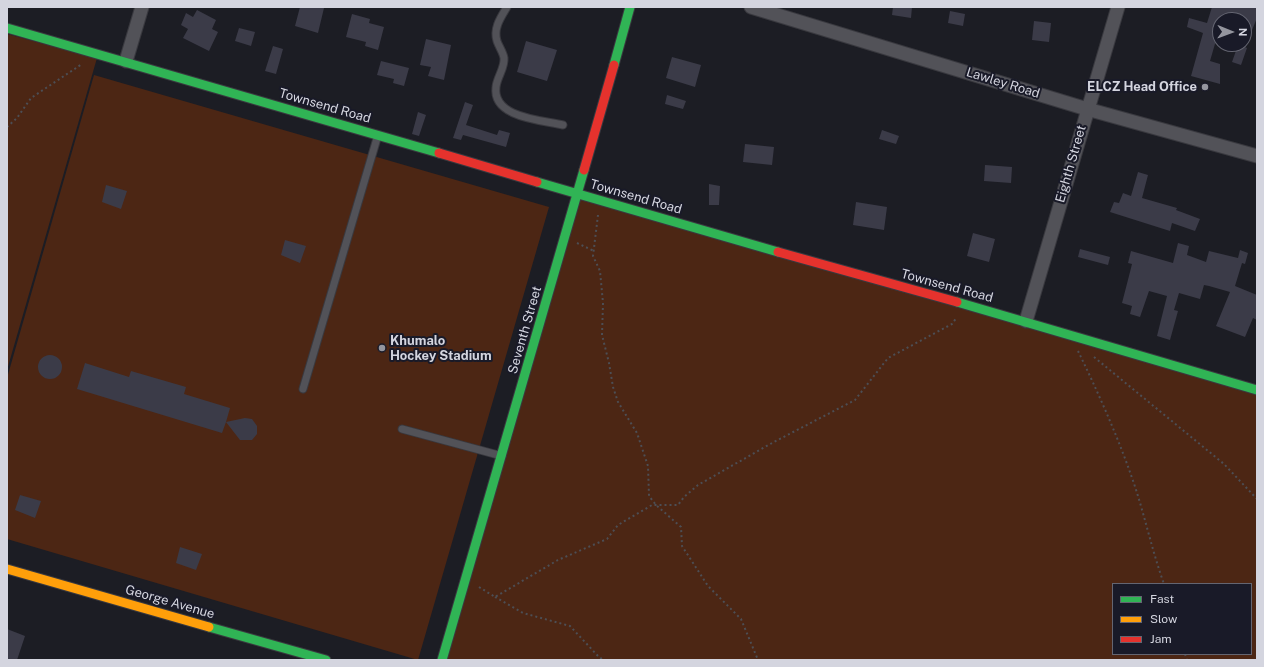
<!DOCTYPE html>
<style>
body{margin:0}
#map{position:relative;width:1264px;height:667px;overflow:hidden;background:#1c1d24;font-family:"Public Sans",sans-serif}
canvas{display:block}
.frame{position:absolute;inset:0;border:8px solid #d4d5df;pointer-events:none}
.legend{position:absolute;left:1112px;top:583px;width:140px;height:72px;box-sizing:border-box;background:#191a28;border:1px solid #646571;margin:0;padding:5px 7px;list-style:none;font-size:12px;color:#d4d5df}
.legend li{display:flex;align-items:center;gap:8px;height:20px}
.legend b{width:20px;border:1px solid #646571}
.north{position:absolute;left:1212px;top:12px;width:40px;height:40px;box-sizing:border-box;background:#191a28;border:1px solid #646571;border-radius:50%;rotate:91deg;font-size:11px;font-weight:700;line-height:16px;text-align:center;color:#d4d5df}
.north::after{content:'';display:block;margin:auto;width:14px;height:18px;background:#94959e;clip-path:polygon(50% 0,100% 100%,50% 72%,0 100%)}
</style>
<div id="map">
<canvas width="1264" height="667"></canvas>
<div class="frame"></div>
<ul class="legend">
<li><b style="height:5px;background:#30b455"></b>Fast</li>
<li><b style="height:5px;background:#ff9f0a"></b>Slow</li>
<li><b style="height:5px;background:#e5322d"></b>Jam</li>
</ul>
<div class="north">N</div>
</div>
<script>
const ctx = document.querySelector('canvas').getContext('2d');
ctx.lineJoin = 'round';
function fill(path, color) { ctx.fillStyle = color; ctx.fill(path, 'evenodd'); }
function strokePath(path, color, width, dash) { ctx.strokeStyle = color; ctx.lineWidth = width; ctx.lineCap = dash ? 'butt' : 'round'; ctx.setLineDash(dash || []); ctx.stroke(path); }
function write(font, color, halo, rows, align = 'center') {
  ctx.font = font + ' "Public Sans",sans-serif'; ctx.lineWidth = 4; ctx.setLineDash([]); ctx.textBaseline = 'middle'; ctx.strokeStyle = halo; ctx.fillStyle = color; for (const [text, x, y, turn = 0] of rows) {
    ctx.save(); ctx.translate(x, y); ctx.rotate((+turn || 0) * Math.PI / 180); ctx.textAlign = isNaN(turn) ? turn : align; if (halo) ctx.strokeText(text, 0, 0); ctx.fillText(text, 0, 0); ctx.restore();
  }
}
const green = new Path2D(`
 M7,34l90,24 -90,312z
 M94,75l455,132 -131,453 -411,-121v-161z
 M577,193l680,199v268h-816zM1113,584h138v70h-138z`);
const building = new Path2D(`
 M300,7l24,1 -6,25 -23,-7z
 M893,7h19l-1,11 -19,-3z
 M1212,7h45v11l-12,29 2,1 -6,17 -9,-3 6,-17 6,2v-27h-24v18l-3,-1 -7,24 10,3v20l-29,-8 12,-43 -16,-6 2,-9 18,5z
 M197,10l19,10 -4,9 6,3 -9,19 -26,-13 5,-9 -7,-4 5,-12 7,4z
 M950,11l15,3 -2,12 -15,-3z
 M352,14l18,5 -1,4 15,4 -6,23 -13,-4 1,-4 -20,-5z
 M1034,21l17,2 -2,19 -17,-2z
 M239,28l16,4 -4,14 -16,-5z
 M426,39l25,6 -7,35 -16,-4 3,-9 -11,-2z
 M526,41l31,9 -10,31 -30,-9z
 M273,46l10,3 -7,25 -11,-3z
 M672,57l29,8 -6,22 -29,-9z
 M381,61l28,7 -5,18 -11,-3 1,-4 -17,-4z
 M667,95l19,6 -3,8 -18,-5z
 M465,102l8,3 -7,20 31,10 2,-5 11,3 -4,14 -43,-12 -2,5 -8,-2z
 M418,112l8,3 -7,21 -7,-2z
 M882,130l17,6 -3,8 -17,-5z
 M745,144l29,3 -2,18 -29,-3z
 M985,165l27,2 -1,16 -27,-2z
 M1138,172l10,3 -6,23 35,10 -1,2 24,9 -5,12 -23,-8 -2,8 -60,-19 4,-10 5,1 4,-10 8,3z
 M709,184l11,2 -1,19h-10z
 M106,185l21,6 -6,18 -19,-7z
 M856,202l31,5 -3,23 -31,-5z
 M973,233l22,6 -6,23 -22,-6z
 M285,240l21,6 -6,17 -19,-8z
 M1178,243l11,3 -2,9 19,7 3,-11 29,7 2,-8 8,3 -3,11 -3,-1 -7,23 22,9v25l-4,-2 -8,19 -29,-11 14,-34 -21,-6 -5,-1 -4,14 -21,-6 -5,17 4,1 -8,29 -13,-4 10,-40 -18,-5 -9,26 -10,-3 2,-8 -10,-3 8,-31 2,-8 -4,-1 3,-12 42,12z
 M1080,249l30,8 -2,8 -30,-8z
 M38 367a12 12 0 1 1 24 0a12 12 0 1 1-24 0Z
 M85,363l44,14 2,-6 55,16 -2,7 46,14 -4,14 19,-4 7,1 5,7v8l-5,6h-12l-14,-18 -4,11 -145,-44z
 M20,495l21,6 -6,17 -20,-8z
 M180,547l22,7 -6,16 -20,-7z
 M7,629l18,7 -8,24h-10z`);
const path = new Path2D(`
 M7,127l10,-9 14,-20 51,-34
 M598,215l-5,41 7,15 3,32 -1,32 7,28 4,24 5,15 19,31 11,33 1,30 7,9 25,22 1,19 26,40 33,33 17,41
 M577,243l17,8
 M1078,351c19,39 39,84 53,124 13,36 20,73 33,109
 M1094,357l130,107 33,35
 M479,587l16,10 63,-37 49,-21 11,-14 34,-20h26l6,-8 14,-12 74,-42 83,-43 33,-42 64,-34 5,-7
 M495,597l28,16 47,13 28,30 5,4
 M1185,654l2,6`);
const lane = new Path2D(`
 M507,7c-6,10 -14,21 -10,34 2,6 6,11 7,17 1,10 -7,19 -8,29 -4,31 46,33 67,38
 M303,389l75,-254
 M402,429l100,27`);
const street = new Path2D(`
 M751,7l336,102 170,47
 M126,61l16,-54
 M1026,321l92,-314`);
const fast = new Path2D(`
 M7,28l432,125
 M614,65l16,-58
 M537,182l241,70
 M957,302l300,88
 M209,627l117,33
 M442,660l142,-490`);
const slow = new Path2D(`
 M7,569l202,58`);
const jam = new Path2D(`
 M439,153l98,29
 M584,170l30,-105
 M778,252l179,50`);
const markers = [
 [1205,87,4,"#94959e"],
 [382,348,4,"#94959e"]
];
const streetNames = [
 ["Lawley Road",1003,83,17],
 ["Townsend Road",325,106,16],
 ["Eighth Street",1071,164,-74],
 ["Townsend Road",636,197,16],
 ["Townsend Road",947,286,15],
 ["Seventh Street",525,330,-74],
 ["George Avenue",170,602,16]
];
const poiNames = [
 ["ELCZ Head Office",1197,87],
 ["Khumalo",390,341,"left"],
 ["Hockey Stadium",390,356,"left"]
];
fill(green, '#4c2614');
fill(building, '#3b3b48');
strokePath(lane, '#39393f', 9);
strokePath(street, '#39393f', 15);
strokePath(fast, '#39393f', 11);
strokePath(slow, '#39393f', 11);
strokePath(jam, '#39393f', 11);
strokePath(path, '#4d4e54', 2, [2, 3]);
strokePath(lane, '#525258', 7);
strokePath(street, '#525258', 13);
strokePath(fast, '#30b455', 9);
strokePath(slow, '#ff9f0a', 9);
strokePath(jam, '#e5322d', 9);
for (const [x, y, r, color] of markers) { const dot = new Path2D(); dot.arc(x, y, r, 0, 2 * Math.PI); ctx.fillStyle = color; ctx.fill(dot); strokePath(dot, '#191a28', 1.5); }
write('13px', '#d4d5df', '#191a28', streetNames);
write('bold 13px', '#d4d5df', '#191a28', poiNames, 'right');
</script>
